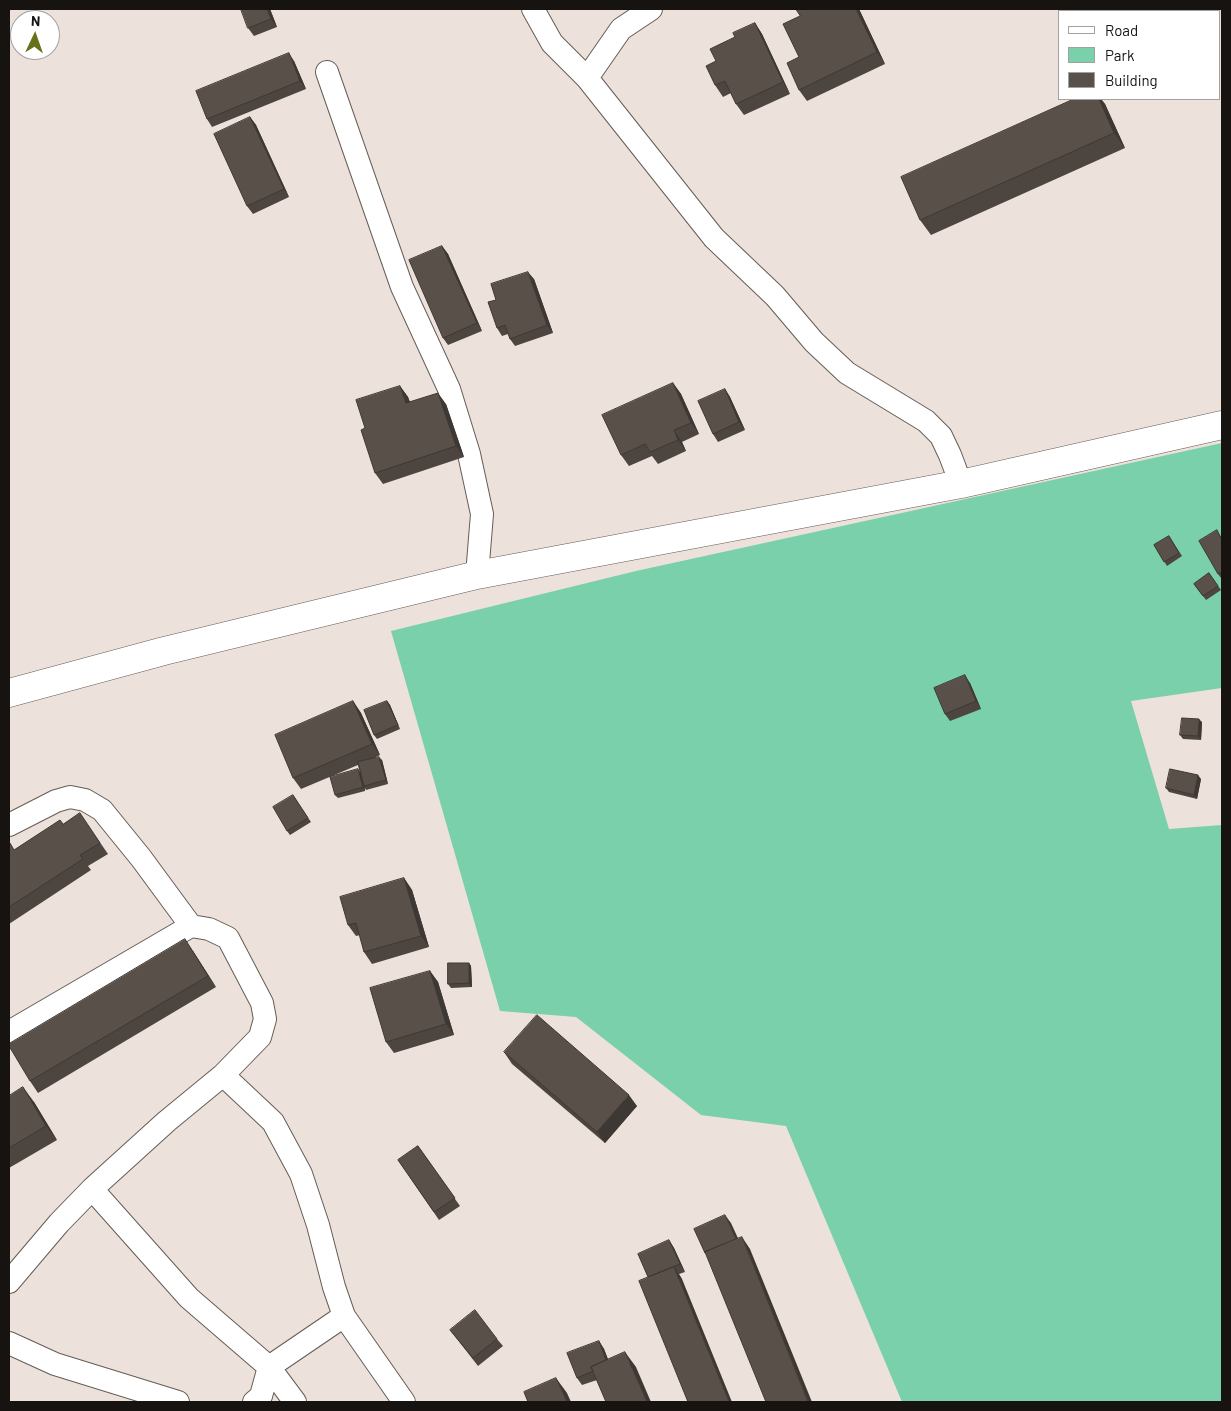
<!DOCTYPE html>
<style>
body{margin:0}
#map{position:relative;width:1231px;height:1411px;overflow:hidden;background:#ede2db;font-family:Barlow,sans-serif}
canvas{display:block}
.frame{position:absolute;inset:0;border:10px solid #171311;pointer-events:none}
.legend{position:absolute;left:1058px;top:10px;width:162px;height:90px;box-sizing:border-box;background:#fff;border:1px solid #a2a1a0;margin:0;padding:6px 9px;list-style:none;font-size:15px;color:#171311}
.legend li{display:flex;align-items:center;gap:10px;height:25px}
.legend b{width:25px;border:1px solid #a2a1a0}
.north{position:absolute;left:10px;top:10px;width:50px;height:50px;box-sizing:border-box;background:#fff;border:1px solid #a2a1a0;border-radius:50%;rotate:3deg;font-size:14px;font-weight:700;line-height:20px;text-align:center;color:#171311}
.north::after{content:'';display:block;margin:auto;width:18px;height:22px;background:#687119;clip-path:polygon(50% 0,100% 100%,50% 72%,0 100%)}
</style>
<div id="map">
<canvas width="1231" height="1411"></canvas>
<div class="frame"></div>
<ul class="legend">
<li><b style="height:6px;background:#fff"></b>Road</li>
<li><b style="height:14px;background:#79d0aa"></b>Park</li>
<li><b style="height:14px;background:#59504a"></b>Building</li>
</ul>
<div class="north">N</div>
</div>
<script>
const ctx = document.querySelector('canvas').getContext('2d');
ctx.lineJoin = 'round';
function fill(path, color) { ctx.fillStyle = color; ctx.fill(path, 'evenodd'); }
function strokePath(path, color, width, dash) { ctx.strokeStyle = color; ctx.lineWidth = width; ctx.lineCap = dash ? 'butt' : 'round'; ctx.setLineDash(dash || []); ctx.stroke(path); }
const green = new Path2D(`
 M1222,443v245l-91,13 38,128 53,-4v577h-320l-116,-276 -85,-11 -125,-98 -76,-6 -109,-380 245,-60z`);
const minor = new Path2D(`
 M533,9l19,34 35,35 127,160 61,58 39,46 33,31 79,48 15,15 9,19 11,29
 M327,72l75,215 47,102 20,65 13,60 -5,61
 M587,78l34,-49 30,-20
 M9,825l47,-24 14,-4 15,3 17,10 39,48 50,68
 M9,1032l182,-106 18,3 19,9 34,65 3,16 -5,18 -37,38 -56,46 -75,68 -33,34 -50,59
 M223,1075l50,47 28,52 17,51 16,62 10,29 60,86
 M92,1189l97,109 80,69 26,35
 M9,1343l46,21 123,38
 M254,1402l7,-6 8,-29 75,-51`);
const tertiary = new Path2D(`
 M9,693l155,-42 313,-76 484,-91 261,-59`);
const wall = new Path2D(`
 M270,9l7,18 -23,9 -6,-8z
 M859,9l26,55 -78,37 -8,-11v-33z
 M755,23l7,11 28,60 -46,21 -8,-11 -5,-11 -8,4 -8,-12 1,-24 19,-24z
 M294,61l12,28 -94,38 -5,-8z
 M1074,99h27l4,5 20,44 -194,87 -11,-15z
 M250,117l6,8 33,72 -36,17 -6,-8z
 M442,246l6,8 34,77 -34,14 -5,-7z
 M534,279l19,54 -38,13 -5,-7 -2,-5 -6,2 -5,-8 -1,-28z
 M673,383l8,11 18,40 -17,8 4,9 -28,13 -6,-8 -23,10 -8,-11z
 M400,386l8,11 2,5 36,2 18,53 -81,27 -8,-11 -10,-45z
 M725,389l5,8 15,33 -27,12 -5,-8z
 M1219,534l3,5v38l-1,1 -3,-4z
 M1169,536l13,20 -15,10 -13,-21z
 M1209,573l12,17 -15,10 -12,-16z
 M970,683l11,26 -31,12 -5,-7z
 M353,701l8,12 19,42 -6,3 8,2 6,24 -22,6 -1,-2v3l-27,7 -3,-3 25,-22 -2,-8 -57,24 -8,-11z
 M387,701l3,4 10,24 -23,10 -3,-4z
 M1202,722l-1,18 -18,-1 -3,-4z
 M1201,779l-4,20 -28,-7 -3,-4z
 M293,795l18,27 -21,13 -3,-4z
 M63,824l25,1 20,29 -20,12 3,4 -82,54v-80l5,6z
 M404,878l8,12 17,57 -57,17 -8,-12 -4,-17 -4,1 -8,-11z
 M193,951l23,36 -178,106 -8,-12z
 M469,963l2,3 1,21 -21,1 -3,-4z
 M430,971l8,11 16,53 -60,18 -8,-11z
 M504,1052l133,54 -32,37 -93,-79z
 M9,1096l25,6 23,38 -48,28z
 M418,1146l42,60 -21,14 -41,-60z
 M669,1240l5,8 11,24 -6,2 3,5 -33,-1z
 M450,1330l47,9 6,7 -25,20z
 M599,1341l5,8 4,11 28,7 -54,18 -5,-7z`);
const shadedWall = new Path2D(`
 M267,9h3l7,18 -6,-8z
 M856,9h3l26,55 -8,-12z
 M755,23l7,11 28,60 -7,-12z
 M289,53l5,8 12,28 -6,-8z
 M1099,99h2l4,5 20,44 -11,-15z
 M250,117l6,8 33,72 -5,-8z
 M442,246l6,8 34,77 -5,-8z
 M528,272l6,7 19,54 -6,-8z
 M673,383l8,11 18,40 -8,-11z
 M400,386l8,11 6,17 -8,-11z
 M725,389l5,8 15,33 -6,-8z
 M438,393l8,11 18,53 -8,-11z
 M674,430l8,12 4,9 -8,-11z
 M965,675l5,8 11,26 -5,-8z
 M353,701l8,12 19,42 -8,-11z
 M387,701l3,4 10,24 -2,-4z
 M1199,719l3,3 -1,18 -3,-4z
 M379,757l3,3 6,24 -2,-4z
 M358,769l3,4 4,18 -2,-4z
 M1198,775l3,4 -4,20 -3,-4z
 M404,878l8,12 17,57 -8,-11z
 M185,939l8,12 23,36 -8,-11z
 M469,963l2,3 1,21 -3,-4z
 M430,971l8,11 16,53 -8,-11z
 M23,1087l11,15 23,38 -11,-14z
 M629,1095l8,11 -32,37 -8,-11z
 M725,1215l6,8 11,24 -6,-8z
 M742,1237l8,12 62,153h-4z
 M669,1240l5,8 11,24 -5,-8z
 M674,1267l8,12 50,123h-3z
 M599,1341l5,8 10,25 -6,-8z
 M625,1352l11,15 15,35h-4z
 M556,1378l11,15 4,9h-4z`);
const building = new Path2D(`
 M241,9h26l4,10 -23,9z
 M796,9h60l21,43 -78,38 -12,-27 12,-6 -16,-33 17,-8z
 M755,23l28,59 -47,22 -11,-23 -10,4 -9,-19 10,-5 -6,-12 25,-12 -2,-4z
 M289,53l11,28 -93,38 -11,-28z
 M1074,99h25l15,34 -194,87 -19,-43z
 M250,117l34,72 -37,17 -33,-72z
 M442,246l35,77 -34,15 -34,-78z
 M528,272l19,53 -37,14 -5,-14 -8,3 -9,-26 8,-2 -5,-16z
 M673,383l18,40 -17,7 4,10 -28,12 -5,-8 -24,11 -19,-40z
 M400,386l6,17 32,-10 18,53 -81,27 -14,-43 4,-2 -9,-28z
 M725,389l14,33 -26,12 -15,-33z
 M1217,530l5,10v32l-4,2 -19,-33z
 M1169,536l10,17 -15,9 -10,-17z
 M1209,573l9,13 -15,10 -9,-12z
 M965,675l11,26 -31,13 -11,-26z
 M353,701l19,43 -79,34 -18,-43z
 M387,701l11,24 -24,10 -10,-25z
 M1182,718l17,1 -1,17 -18,-1z
 M379,757l7,23 -22,6 -6,-24z
 M358,769l5,18 -28,8 -5,-18z
 M1170,769l28,6 -4,20 -28,-7z
 M293,795l15,23 -21,13 -14,-24z
 M80,813l20,30 -20,12 3,4 -74,48v-63l1,-1 4,7 46,-30 3,4z
 M404,878l17,58 -57,16 -8,-29 -8,2 -8,-28z
 M185,939l23,37 -178,105 -21,-35v-2z
 M448,963h21v20l-21,1z
 M430,971l16,53 -60,18 -16,-54z
 M537,1015l92,80 -32,37 -93,-80z
 M23,1087l23,39 -37,22v-52z
 M418,1146l37,52 -21,14 -36,-52z
 M725,1215l11,24 -31,13v1l-11,-24z
 M742,1237l66,165h-42l-61,-150z
 M669,1240l11,24 -32,13 -10,-23z
 M674,1267l55,135h-41l-49,-121z
 M475,1310l22,29 -24,19 -23,-28z
 M599,1341l7,19 -15,7 2,4 -16,7 -10,-25z
 M625,1352l22,50h-41l-15,-35z
 M556,1378l11,24h-39l-4,-10z`);
fill(green, '#79d0aa');
strokePath(minor, '#655c56', 24);
strokePath(tertiary, '#655c56', 29);
strokePath(minor, '#fff', 22);
strokePath(tertiary, '#fff', 28);
fill(wall, '#4d4540');
fill(shadedWall, '#3e3834');
fill(building, '#59504a');
strokePath(building, '#3e3834', 1);
</script>
